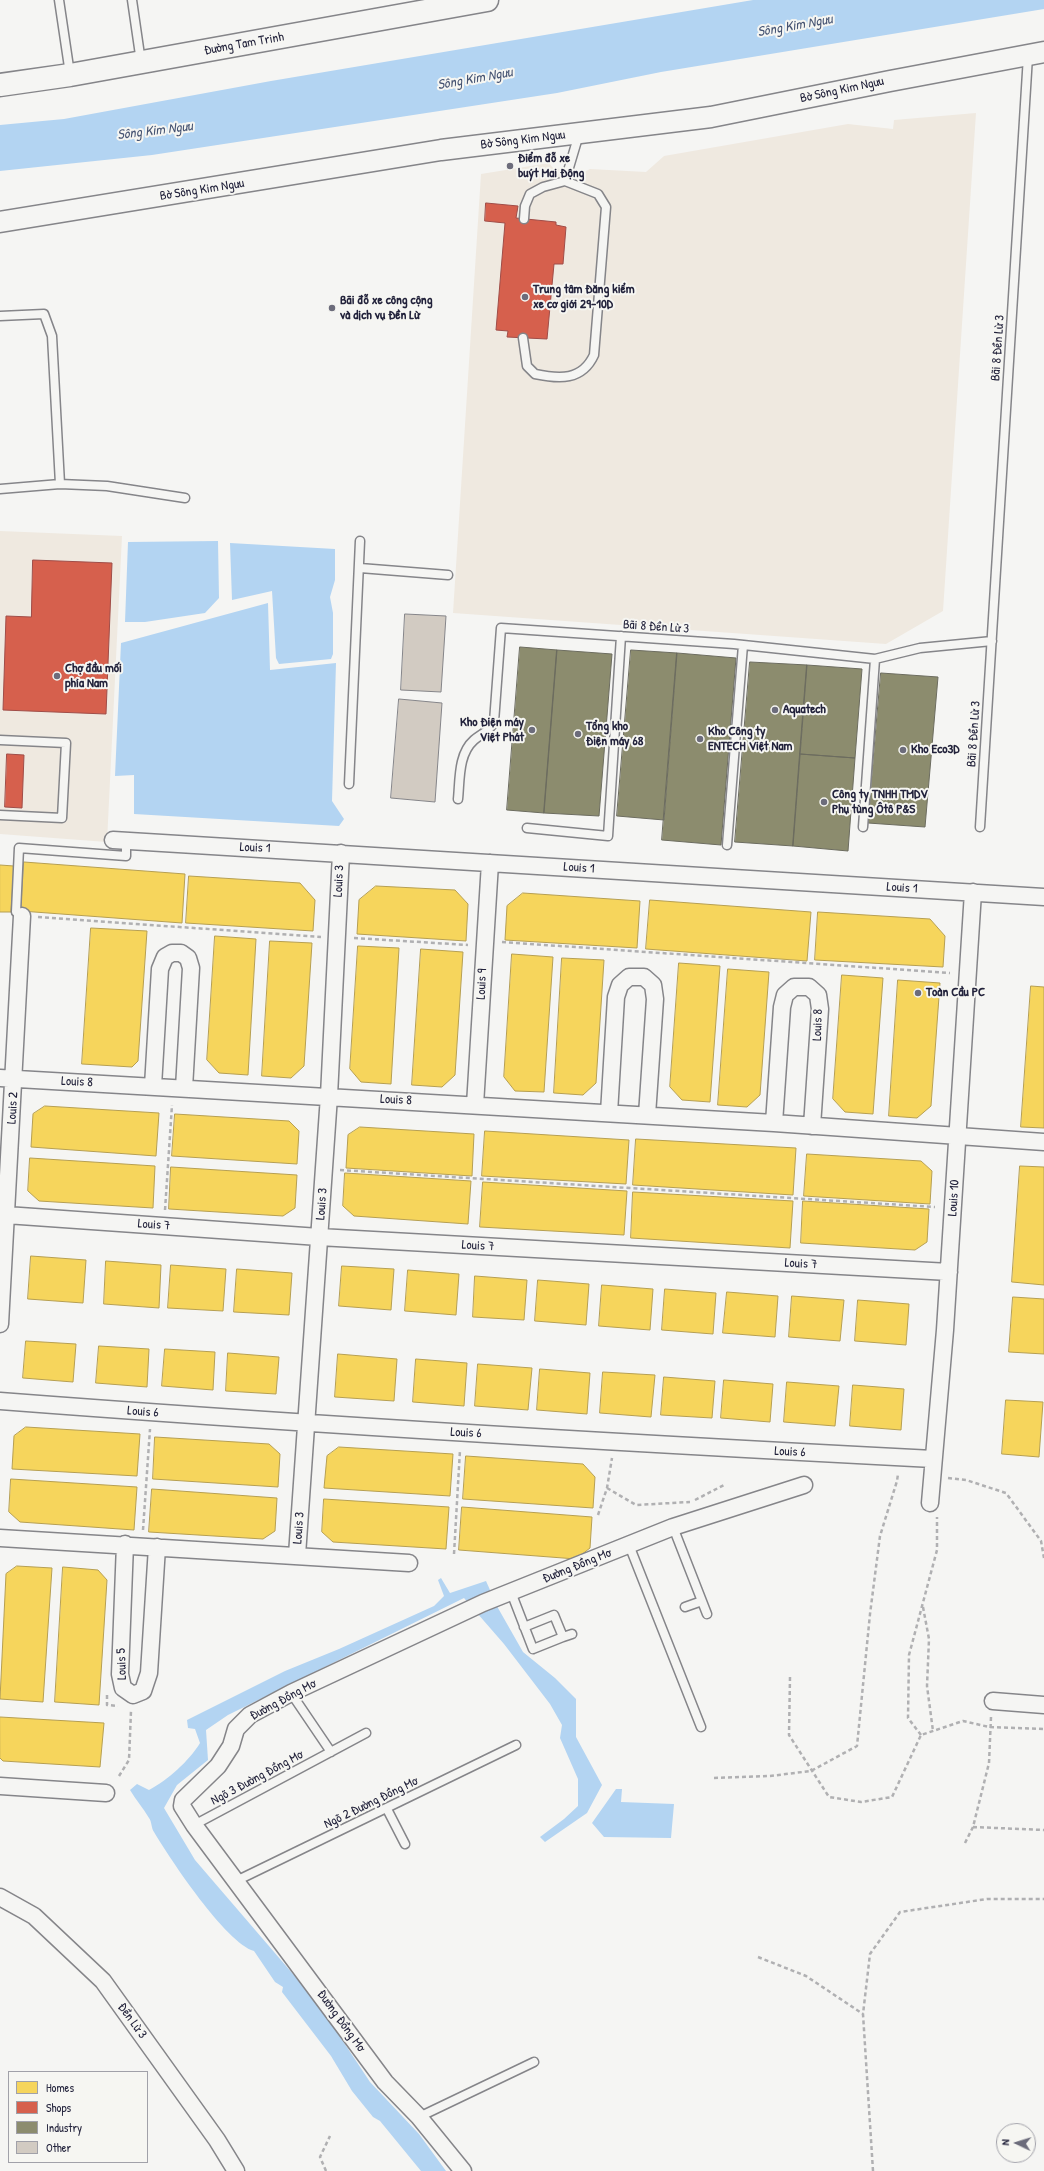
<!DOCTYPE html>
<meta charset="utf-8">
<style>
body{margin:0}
#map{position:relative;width:1044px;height:2171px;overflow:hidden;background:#f5f5f3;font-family:"Patrick Hand",sans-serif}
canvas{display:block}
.legend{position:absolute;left:8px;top:2071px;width:140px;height:92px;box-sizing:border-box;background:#f6f6f2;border:1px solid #a1a1a9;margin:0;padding:5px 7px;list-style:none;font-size:12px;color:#22223b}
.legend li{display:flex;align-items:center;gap:8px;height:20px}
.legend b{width:20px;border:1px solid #a1a1a9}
.north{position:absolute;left:996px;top:2123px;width:40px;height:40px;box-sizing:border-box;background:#f6f6f2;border:1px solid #a1a1a9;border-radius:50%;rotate:274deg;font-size:11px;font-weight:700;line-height:16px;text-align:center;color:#22223b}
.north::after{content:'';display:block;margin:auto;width:14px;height:18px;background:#6c6c7b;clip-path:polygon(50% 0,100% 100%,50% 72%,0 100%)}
</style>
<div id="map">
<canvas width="1044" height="2171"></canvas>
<ul class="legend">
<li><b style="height:11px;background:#f6d55c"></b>Homes</li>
<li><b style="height:11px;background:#d6604d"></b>Shops</li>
<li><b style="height:11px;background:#8c8c6e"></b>Industry</li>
<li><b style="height:11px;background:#d2cbc2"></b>Other</li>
</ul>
<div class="north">N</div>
</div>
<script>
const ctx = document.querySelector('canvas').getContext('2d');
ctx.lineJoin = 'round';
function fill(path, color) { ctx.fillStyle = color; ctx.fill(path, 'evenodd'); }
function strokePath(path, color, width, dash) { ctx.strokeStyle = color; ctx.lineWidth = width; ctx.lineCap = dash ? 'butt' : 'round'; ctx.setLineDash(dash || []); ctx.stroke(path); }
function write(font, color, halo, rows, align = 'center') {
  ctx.font = font + ' "Patrick Hand",sans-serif'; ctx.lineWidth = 4; ctx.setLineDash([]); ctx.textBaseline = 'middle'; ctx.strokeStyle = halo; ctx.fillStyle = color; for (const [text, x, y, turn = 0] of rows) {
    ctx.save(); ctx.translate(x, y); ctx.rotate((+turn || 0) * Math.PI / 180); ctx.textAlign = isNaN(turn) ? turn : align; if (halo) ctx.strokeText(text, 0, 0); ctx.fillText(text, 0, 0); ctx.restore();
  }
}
const built = new Path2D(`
 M976,113l-33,498 -57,33 -433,-31 28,-439 68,-11 4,5 31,4 6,-3 56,3 18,-16 184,-32 45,5 1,-9z
 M0,531l122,5 -15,306 -107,-8z`);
const water = new Path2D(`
 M753,0h291v9l-383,63 -104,21 -405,62 -152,16v-46l64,-6 207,-38z
 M218,541l1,57 -14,15 -60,9h-20l3,-80z
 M230,543l105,6v31l-5,17 3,16v41l-2,5 -52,5 -3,-6 -4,-67 -40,9z
 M268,603l2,67 66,-7 -4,138 12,18 -5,7 -205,-12v-39l-19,1 6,-133z
 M441,1578l9,15 36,-12 12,27 25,44 32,26 21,21v38l26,48 -15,28 -42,29 -5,-5 24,-18 14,-13v-27l-18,-41 2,-13 -12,-21 -46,-60 -40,-46 -236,117 -22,15 2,30 -31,25 -13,23 31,52 122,142 53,80 49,52 27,37h-25l-41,-50 -7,-4 -21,-26 -21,-35 -49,-64 1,-5 -8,-5 -21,-31c-28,-8 -84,-92 -100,-119 -3,-4 -2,-10 -5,-14 -6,-10 -13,-18 -19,-28l7,-6 12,6c19,-10 40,-29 51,-47l-5,-14 -7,-1 -1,-8 98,-49 54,-22 95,-43 10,-10 -6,-16z
 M616,1789h6l-1,13 53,2 -3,34 -67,-1 -12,-14z`);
const homes = new Path2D(`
 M24,862l161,12 -3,49 -161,-12z
 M0,865l14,1 -3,46h-11z
 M189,876l111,7 15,17 -2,31 -127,-8z
 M376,886l79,4 13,14 -2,37 -109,-7 2,-34z
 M523,893l117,8 -3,47 -132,-8 2,-34z
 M650,900l161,12 -4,49 -161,-12z
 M818,912l112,7 15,17 -2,31 -128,-7z
 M91,928l56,3 -9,130 -6,6 -50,-3z
 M215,936l41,3 -8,136 -29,-2 -12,-13z
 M270,941l42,2 -8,123 -13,12 -29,-2z
 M358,946l41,2 -8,136 -30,-2 -11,-13z
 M421,949l42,3 -8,123 -13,12 -30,-2z
 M512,954l41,3 -9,135 -29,-1 -11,-14z
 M562,958l42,2 -8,123 -13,12 -29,-2z
 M679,963l41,3 -10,136 -28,-2 -12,-13z
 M728,969l41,3 -9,123 -13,12 -29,-2z
 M842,975l41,3 -10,136 -28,-2 -12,-13z
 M898,980l42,3 -9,123 -14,12 -28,-2z
 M1031,986l13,1v141l-23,-1z
 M45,1106l114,7 -3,43 -125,-9 2,-33z
 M175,1114l114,7 10,10 -2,33 -125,-8z
 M360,1127l114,7 -2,42 -126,-8 2,-33z
 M485,1131l144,9 -3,44 -144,-8z
 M636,1139l160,9 -3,47 -160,-10z
 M807,1154l114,7 11,10 -2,33 -126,-8z
 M30,1158l125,8 -2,42 -114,-7 -11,-10z
 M1020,1166l24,1v118l-32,-3z
 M171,1167l126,8 -2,33 -12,8 -114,-7z
 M345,1173l126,8 -3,43 -114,-8 -11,-10z
 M483,1182l144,9 -3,44 -144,-8z
 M633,1192l160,9 -3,47 -159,-10z
 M803,1201l126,8 -2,33 -12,8 -114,-7z
 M31,1256l55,4 -3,43 -55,-4z
 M106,1261l55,4 -2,43 -55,-4z
 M171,1265l55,4 -3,42 -55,-3z
 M342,1266l52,3 -3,41 -52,-4z
 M237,1269l55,4 -3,42 -55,-3z
 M408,1270l51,4 -3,41 -51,-4z
 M475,1276l52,4 -3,40 -51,-3z
 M538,1280l51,4 -3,41 -51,-4z
 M602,1285l51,4 -3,41 -51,-4z
 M665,1289l51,4 -3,41 -51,-4z
 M727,1292l51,4 -3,41 -52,-4z
 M792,1296l52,4 -4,41 -51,-4z
 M1013,1297l31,2v55l-35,-2z
 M858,1300l51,4 -3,41 -51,-4z
 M26,1341l50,3 -3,38 -50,-4z
 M99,1346l50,3 -2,38 -51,-4z
 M165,1349l50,3 -2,38 -51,-4z
 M228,1353l51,4 -3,37 -50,-3z
 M338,1354l59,5 -3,42 -59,-4z
 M416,1359l51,4 -3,43 -51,-4z
 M478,1364l54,4 -4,42 -53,-4z
 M540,1369l50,4 -3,41 -50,-4z
 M603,1372l52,3 -4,42 -51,-4z
 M664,1377l51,4 -3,37 -51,-3z
 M724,1380l49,4 -3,38 -49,-4z
 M787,1382l52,4 -4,40 -51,-4z
 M853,1385l51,4 -3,41 -51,-4z
 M1006,1400l37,2 -4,55 -37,-3z
 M26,1427l114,7 -3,42 -125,-7 2,-33z
 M155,1437l114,7 11,10 -2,33 -125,-8z
 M339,1447l114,7 -3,42 -126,-8 3,-32z
 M466,1456l117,8 12,13 -2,31 -130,-9z
 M11,1479l126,8 -3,43 -114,-8 -11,-10z
 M152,1489l125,9 -2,33 -12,8 -114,-7z
 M324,1499l125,8 -3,42 -113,-7 -11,-10z
 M462,1507l130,10 -2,31 -14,11 -117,-9z
 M17,1566l35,2 -9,134 -43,-3 6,-125z
 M63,1567l35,3 9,10 -8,125 -44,-3z
 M0,1717l104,6 -4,44 -97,-6 -3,-3z`);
const shops = new Path2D(`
 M486,203l32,3 -2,12 40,4v3l10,2 -3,37h-9l-7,75 -40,-2 1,-6 -12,-1 9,-107 -20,-2z
 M33,560l79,3 -6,151 -103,-4 3,-94 25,1z
 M7,754l17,1 -2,53 -17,-1z`);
const industry = new Path2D(`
 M520,647l37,3 -13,163 -37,-3z
 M557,650l55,4 -13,162 -55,-3z
 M631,650l46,3 -13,167 -47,-4z
 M677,653l59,5 -15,187 -59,-5z
 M750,662l57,3 -14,181 -58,-4z
 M807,665l55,4 -7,89 -55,-4z
 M881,673l57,4 -13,150 -57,-4z
 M800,754l55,4 -7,93 -55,-5z`);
const building = new Path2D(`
 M405,614l41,2 -5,76 -40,-2z
 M399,699l43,4 -7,99 -44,-4z`);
const path = new Path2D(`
 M38,917l283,20
 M354,938l114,7
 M502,942l448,31
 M340,1170l595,37
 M165,1210l7,-105
 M948,1478l18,2 40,13 35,48 3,17
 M607,1488l29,17 54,-3
 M695,1500l29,-15
 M598,1515l9,-27 5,-30
 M143,1530l7,-101
 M454,1554l6,-104
 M923,1607l6,32 -2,47 6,45
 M790,1677l-1,58 40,62 32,5 31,-5 29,-62 42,-14 26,6 55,2
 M107,1695v10l11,1
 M991,1717l-2,46 -16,64 71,3
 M921,1735l-13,-17 1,-63 28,-105v-33
 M119,1776l10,-16 2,-49
 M714,1778l56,-2 41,-5 46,-25 13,-132 10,-78 17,-55 1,-7
 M965,1843l8,-16
 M758,1957l48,19 57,38
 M326,2171l-6,-14 10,-21
 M873,2171l-10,-157 7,-60 30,-42 87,-13h57`);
const service = new Path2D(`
 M59,0l11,74
 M132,0l9,62
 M565,181l14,-47
 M0,316l44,-2 8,22 8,148 47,2 78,12
 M523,338l4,28 8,8c24,5 47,7 59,-19l12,-148 -8,-13 -33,-13 -22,6 -13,7 -5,12 -1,13
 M0,489l60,-5
 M360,568l88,7
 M0,740l66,3 -4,75 -62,-3
 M349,784l11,-243
 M458,799c2,-19 0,-45 16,-59 7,-6 16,-9 20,-18l7,-94 233,16 141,15 45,-11 72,-7
 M863,827l12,-168
 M980,827l48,-771
 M527,828l81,8 13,-200
 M727,845l16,-200
 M22,916l-6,-4 3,-64 107,8v-16
 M673,1527l34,87
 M629,1545l72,182
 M511,1592l22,57 30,-12 -9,-22 -30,12
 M685,1607l17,-6
 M563,1637l9,-3
 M291,1693l40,59
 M387,1809l18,35
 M194,1825l172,-92
 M236,1881l280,-136
 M419,2117l115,-55`);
const minor = new Path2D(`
 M113,840l931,57
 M0,1078l774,45 270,19
 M153,1086l7,-117 5,-12 7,-4h9l7,5 3,10 -7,120
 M475,1105l15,-242
 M609,1113l7,-116 4,-12 9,-8h15l9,8 2,14 -8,116
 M774,1123l8,-116 3,-12 9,-8h15l9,8 2,14 -8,117
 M6,1215l313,22 630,35
 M0,1324l22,-408
 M0,1401c311,24 622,42 933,58
 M930,1503l15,-173 28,-438
 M0,1538l409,25
 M125,1544l-5,130 3,14 10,7 10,-4 6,-18 8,-126
 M297,1555l32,-459 12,-243
 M993,1701l51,4
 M0,1786l106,7
 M0,1897l34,19 69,65 114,159 19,31
 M463,2171l-44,-54 -34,-35 -191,-257 -12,-19 1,-6 35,-34 13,-20 5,-17 14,-14 41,-22 192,-90 190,-76 131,-42`);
const tertiary = new Path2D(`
 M0,222l441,-72 270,-33 179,-36 154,-29`);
const secondary = new Path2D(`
 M0,85l70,-10 417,-75`);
const markers = [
 [510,166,4,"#6c6c7b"],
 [525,297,4,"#6c6c7b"],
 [332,308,4,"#6c6c7b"],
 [57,676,4,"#6c6c7b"],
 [775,710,4,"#6c6c7b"],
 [532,730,4,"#6c6c7b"],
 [578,734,4,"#6c6c7b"],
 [700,739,4,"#6c6c7b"],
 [903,750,4,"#6c6c7b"],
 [824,802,4,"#6c6c7b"],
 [918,993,4,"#6c6c7b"]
];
const streetNames = [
 ["Đường Tam Trinh",244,44,-10],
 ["Bờ Sông Kim Ngưu",842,90,-12],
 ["Bờ Sông Kim Ngưu",523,140,-7],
 ["Bờ Sông Kim Ngưu",202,190,-9],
 ["Bãi 8 Đền Lừ 3",998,348,-86],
 ["Bãi 8 Đền Lừ 3",656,627,4],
 ["Bãi 8 Đền Lừ 3",974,734,-86],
 ["Louis 1",255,848,3],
 ["Louis 1",579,868,4],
 ["Louis 3",339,881,-87],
 ["Louis 1",902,888,4],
 ["Louis 9",482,984,-87],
 ["Louis 8",818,1025,-88],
 ["Louis 8",77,1082,3],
 ["Louis 8",396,1100,3],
 ["Louis 2",13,1108,-87],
 ["Louis 10",954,1198,-86],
 ["Louis 3",322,1204,-86],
 ["Louis 7",154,1225,4],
 ["Louis 7",478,1246,3],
 ["Louis 7",801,1264,3],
 ["Louis 6",143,1412,4],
 ["Louis 6",466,1433,3],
 ["Louis 6",790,1452,3],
 ["Louis 3",299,1528,-86],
 ["Đường Đồng Mơ",577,1566,-22],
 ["Louis 5",122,1664,-92],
 ["Đường Đồng Mơ",283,1700,-28],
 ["Ngõ 3 Đường Đồng Mơ",257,1778,-28],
 ["Ngõ 2 Đường Đồng Mơ",371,1803,-26],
 ["Đền Lừ 3",132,2021,54],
 ["Đường Đồng Mơ",341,2021,54]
];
const poiNames = [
 ["Điểm đỗ xe",518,159],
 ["buýt Mai Động",518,174],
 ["Trung tâm Đăng kiểm",533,290],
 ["xe cơ giới 29-10D",533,305],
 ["Bãi đỗ xe công cộng",340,301],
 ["và dịch vụ Đền Lừ",340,316],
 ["Chợ đầu mối",65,669],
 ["phía Nam",65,684],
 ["Aquatech",783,710],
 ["Kho Điện máy",524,723,"right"],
 ["Việt Phát",524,738,"right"],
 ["Tổng kho",586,727],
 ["Điện máy 68",586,742],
 ["Kho Công ty",708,732],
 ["ENTECH Việt Nam",708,747],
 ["Kho Eco3D",911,750],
 ["Công ty TNHH TMDV",832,795],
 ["Phụ tùng Ôtô P&S",832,810],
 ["Toàn Cầu PC",926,993]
];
const waterNames = [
 ["Sông Kim Ngưu",795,26,-10],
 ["Sông Kim Ngưu",475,79,-10],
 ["Sông Kim Ngưu",155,131,-7]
];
fill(built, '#efe9e0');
fill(water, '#b3d4f2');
fill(homes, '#f6d55c');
strokePath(homes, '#b69f52', 1);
fill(shops, '#d6604d');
strokePath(shops, '#a04d48', 1);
fill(industry, '#8c8c6e');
strokePath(industry, '#6c6c5f', 1);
fill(building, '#d2cbc2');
strokePath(building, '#858589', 1);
strokePath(service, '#858589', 11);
strokePath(minor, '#858589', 19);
strokePath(tertiary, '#858589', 23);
strokePath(secondary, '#858589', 25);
strokePath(path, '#b0b0b2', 2.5, [4, 3]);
strokePath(service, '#f5f5f3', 8);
strokePath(minor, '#f5f5f3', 16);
strokePath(tertiary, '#f5f5f3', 20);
strokePath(secondary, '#f5f5f3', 22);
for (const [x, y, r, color] of markers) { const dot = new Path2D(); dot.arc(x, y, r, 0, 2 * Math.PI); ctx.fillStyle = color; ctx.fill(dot); strokePath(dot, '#f6f6f2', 1.5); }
write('13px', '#22223b', '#f6f6f2', streetNames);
write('bold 13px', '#22223b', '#f6f6f2', poiNames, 'left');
write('italic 14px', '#455372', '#f6f6f2', waterNames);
</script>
